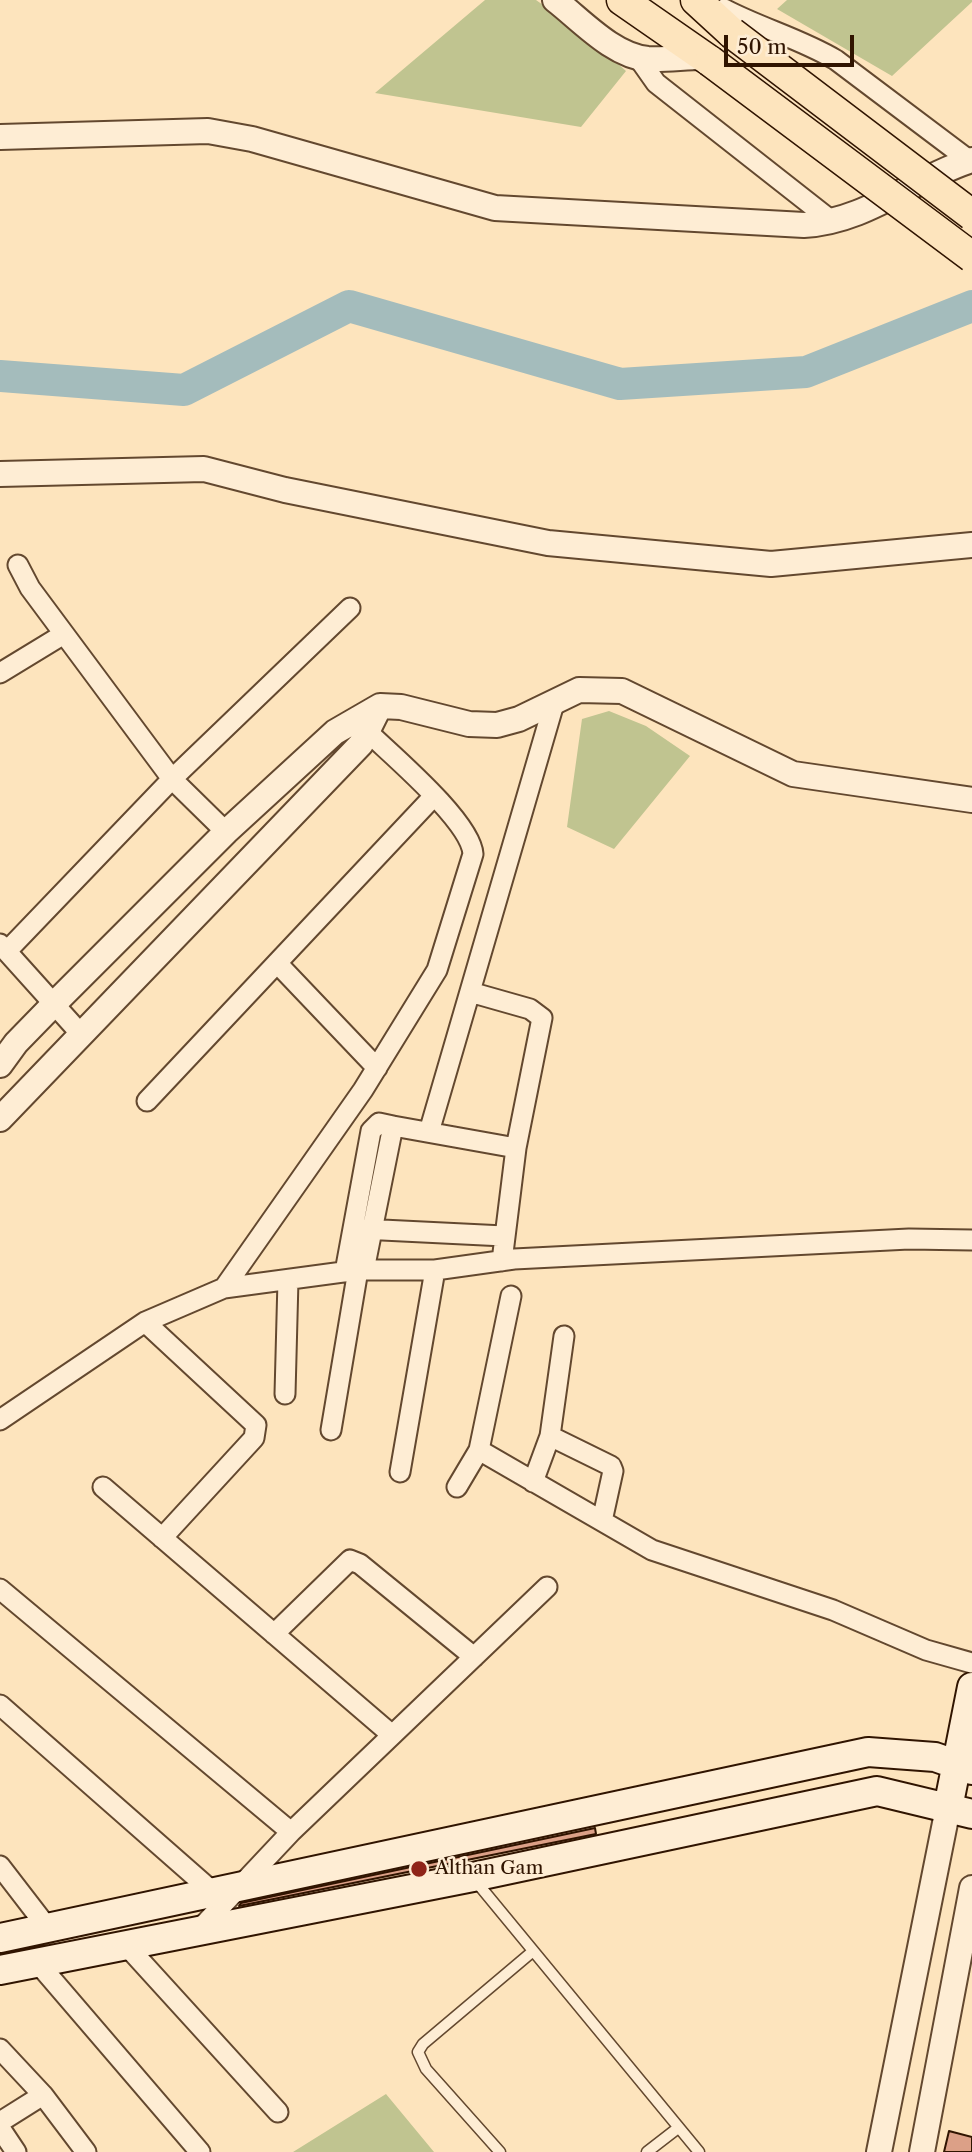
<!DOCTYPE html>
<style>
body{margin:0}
#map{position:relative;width:972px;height:2152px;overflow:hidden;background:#fde4bd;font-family:"Libre Caslon Text",serif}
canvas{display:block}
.scale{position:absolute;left:724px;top:35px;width:130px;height:32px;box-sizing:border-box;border:4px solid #301400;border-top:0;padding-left:9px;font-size:21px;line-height:24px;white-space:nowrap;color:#301400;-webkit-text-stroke:5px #feedd4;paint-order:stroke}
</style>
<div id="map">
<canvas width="972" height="2152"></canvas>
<div class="scale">50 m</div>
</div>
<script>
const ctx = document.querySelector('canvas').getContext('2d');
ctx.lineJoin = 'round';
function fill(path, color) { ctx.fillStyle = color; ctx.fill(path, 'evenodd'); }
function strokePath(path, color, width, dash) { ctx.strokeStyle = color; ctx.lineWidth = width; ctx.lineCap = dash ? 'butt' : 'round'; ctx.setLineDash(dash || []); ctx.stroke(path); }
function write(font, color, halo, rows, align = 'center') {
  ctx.font = font + ' "Libre Caslon Text",serif'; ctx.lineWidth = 5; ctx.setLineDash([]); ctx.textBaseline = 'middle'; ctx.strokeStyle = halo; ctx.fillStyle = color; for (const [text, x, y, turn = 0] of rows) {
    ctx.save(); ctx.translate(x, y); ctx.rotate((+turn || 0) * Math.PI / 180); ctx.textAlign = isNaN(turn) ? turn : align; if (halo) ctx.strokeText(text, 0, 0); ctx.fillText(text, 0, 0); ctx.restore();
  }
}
const green = new Path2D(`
 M485,0h51l52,37 38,34 -45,56 -206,-34z
 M787,0h185v2l-80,74 -115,-67z
 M609,711l37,15 44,30 -76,93 -47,-22 15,-108z
 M386,2094l48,58h-141z`);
const river = new Path2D(`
 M0,376l184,14 165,-84 271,78 186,-12 166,-66`);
const building = new Path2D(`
 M595,1828l1,6 -357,72 2,-3z
 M949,2131l23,6v15h-28z`);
const service = new Path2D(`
 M474,1879l225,273
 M500,2152l-74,-83 -8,-17 5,-8 109,-92
 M647,2152l31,-24`);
const minor = new Path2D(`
 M724,9c36,19 77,30 112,51l134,101
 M637,56l19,27 177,139
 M18,565l12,23 142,191 54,53
 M0,673l64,-39
 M0,944l80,89
 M7,951l165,-172 178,-171
 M277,963l100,105
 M470,992l60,17 12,9 -26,130 -14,113
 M147,1101l287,-305
 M393,1126l123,22
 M429,1132l126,-432
 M362,1229l142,7
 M345,1272l26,-141 8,-8 14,3 -29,144
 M224,1288l139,-198 74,-120 36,-116c-2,-32 -79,-97 -104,-121
 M145,1322l111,103 -2,13 -92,100
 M285,1394l3,-114
 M0,1420l145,-98 79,-34 134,-18h77l79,-11 395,-20 63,1
 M331,1430l27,-160
 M550,1436l61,30 2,5 -11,50
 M479,1450l173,100 181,60 93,40 46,13
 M400,1472l35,-202
 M533,1482l17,-46 14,-100
 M103,1487l289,248
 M457,1487l22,-37 32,-154
 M0,1589l291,243
 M274,1634l76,-74 10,4 114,93
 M0,1705l214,188
 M0,1866l47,61
 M198,1931l93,-99 256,-245
 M126,1945l152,167
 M37,1962l163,190
 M0,2049l43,46 43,57
 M0,2122l43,-27
 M0,2128l16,24`);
const tertiary = new Path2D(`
 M555,0c26,20 58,56 93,59 18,1 37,-2 55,-2
 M0,137l208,-6 44,8 243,69 309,17c62,-3 110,-47 168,-65
 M0,474l204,-5 81,21 263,53 223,21 201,-19
 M0,1065l16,-22 38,-39 172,-172 109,-100 45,-26 21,1 68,17 28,1 22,-6 60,-29 43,1 171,83 179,26
 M0,1119l361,-375 19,-38
 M879,2152l69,-344
 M922,2152l50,-264`);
const secondary = new Path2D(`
 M948,1808l24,-121
 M0,1938l868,-186 67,5 37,13
 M0,1970l473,-93 404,-86 95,23`);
const primary = new Path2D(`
 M622,0l88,61
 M696,0l36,33`);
const primaryBridge = new Path2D(`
 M732,33l240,182
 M710,61l262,196`);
const markers = [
 [419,1869,9,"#8f2418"]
];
const poiNames = [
 ["Althan Gam",435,1869]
];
fill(green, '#c0c490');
strokePath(river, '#a4bcbc', 32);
fill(building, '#dca087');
strokePath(building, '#301400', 2);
strokePath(service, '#63482f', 13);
strokePath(minor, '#63482f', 23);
strokePath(tertiary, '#63482f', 28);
strokePath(secondary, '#301400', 32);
strokePath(primary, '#301400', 33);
strokePath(service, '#feedd4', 10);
strokePath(minor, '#feedd4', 19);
strokePath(tertiary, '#feedd4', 24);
strokePath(secondary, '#feedd4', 28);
strokePath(primary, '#fde4bd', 30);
strokePath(primaryBridge, '#301400', 33, []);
strokePath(primaryBridge, '#fde4bd', 30);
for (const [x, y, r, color] of markers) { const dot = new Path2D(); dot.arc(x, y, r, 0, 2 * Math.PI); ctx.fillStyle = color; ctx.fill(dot); strokePath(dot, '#feedd4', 2.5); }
write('19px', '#301400', '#feedd4', poiNames, 'left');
</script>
